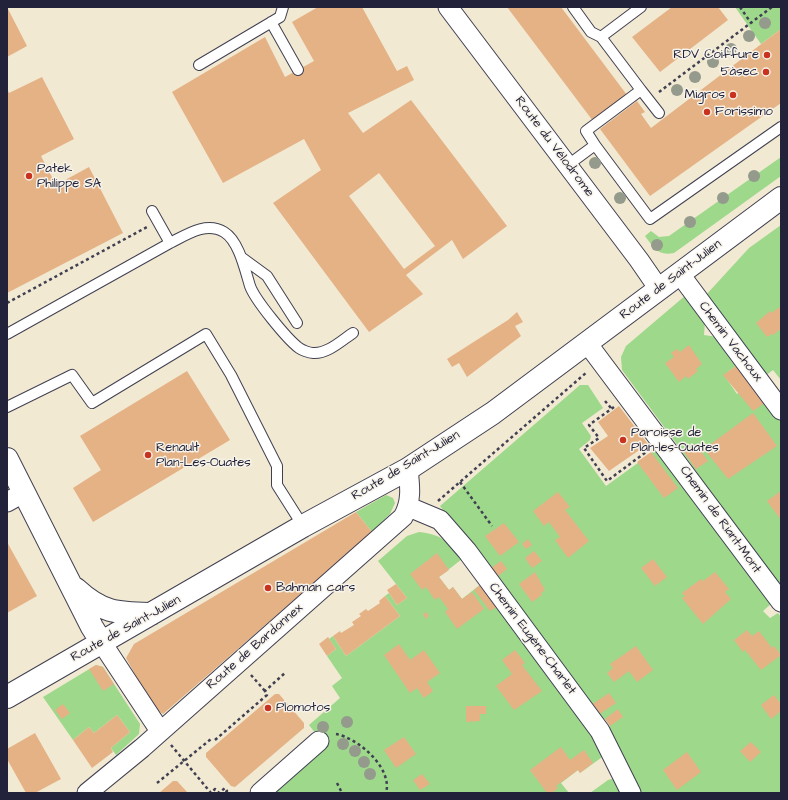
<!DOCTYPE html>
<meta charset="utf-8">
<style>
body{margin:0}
#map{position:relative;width:788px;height:800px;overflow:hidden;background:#f1e9d2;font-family:"Architects Daughter",sans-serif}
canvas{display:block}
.frame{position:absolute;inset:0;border:8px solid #22223b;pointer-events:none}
</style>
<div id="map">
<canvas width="788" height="800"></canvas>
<div class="frame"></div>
</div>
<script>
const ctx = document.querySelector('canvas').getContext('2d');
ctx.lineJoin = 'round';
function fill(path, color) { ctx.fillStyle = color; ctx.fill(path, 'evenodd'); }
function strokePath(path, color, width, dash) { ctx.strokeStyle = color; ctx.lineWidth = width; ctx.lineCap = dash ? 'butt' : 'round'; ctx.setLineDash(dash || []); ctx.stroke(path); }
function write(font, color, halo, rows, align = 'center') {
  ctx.font = font + ' "Architects Daughter",sans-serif'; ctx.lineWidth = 3; ctx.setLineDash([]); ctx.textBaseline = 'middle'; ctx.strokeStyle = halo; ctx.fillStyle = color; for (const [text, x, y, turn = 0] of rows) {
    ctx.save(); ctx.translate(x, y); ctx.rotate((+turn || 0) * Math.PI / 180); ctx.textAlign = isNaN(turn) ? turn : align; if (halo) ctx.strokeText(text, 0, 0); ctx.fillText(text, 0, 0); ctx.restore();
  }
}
const green = new Path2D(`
 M735,7h46v22l-20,15z
 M781,157v19l-107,77c-17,3 -20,-5 -29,-17l6,-5 8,6 10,-1z
 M781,225v155l-8,-10 -9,7 -59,-81 44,-48z
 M686,295l19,26 -1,14 13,2 19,29 -12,9 13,19 15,-11 29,38v169l-108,-151 -51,-69 -1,-13 5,-11z
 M580,385h8l15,23 -21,15 9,13 -1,4 -11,9 27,37 54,-39 112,156 -9,8 7,7 8,-5 3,4v176h-141l-32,-62 2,-5 -5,-7h-4l-161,-213z
 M386,495l7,3 2,5 -5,11 -18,18 -16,-20z
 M419,532c24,3 28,9 43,27l-23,18 10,13 4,-3 9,12 19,-15 88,117 36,54 -25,18 -2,-3 -17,13 8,10h-305l59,-50 -14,-18 31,-27 -8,-12 10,-8 -15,-22 9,-7 -7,-10 4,-3 13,20 54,-40 -15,-20 4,-3 8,12 10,-7 -29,-37 29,-25z
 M96,665l7,2 37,57 -1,10 -23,21 -5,-7 19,-16 -13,-17 -23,18 -5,-6 -16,13 -30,-43z
 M615,778l8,15h-33l18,-13z`);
const building = new Path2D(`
 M7,7l20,39 -20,11z
 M318,7h44l35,64 10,-5 7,14 -66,33 15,20 48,-33 96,126 -44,33 -11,-19 -46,35 17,19 -54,38 -96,-129 48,-33 -17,-31 -81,44 -51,-91 93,-55 20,40 29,-16 -22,-39zM379,173l56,73 -31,23 -55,-73z
 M507,7h54l66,88 -34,26z
 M672,7h46l10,13 -68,52 -28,-35z
 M781,29v74l-131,93 -50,-67 37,-28 8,11 -4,2 10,14z
 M42,77l32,62 -33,17 15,29 33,-18 34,66 -116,60v-204l2,4z
 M780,307l1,22 -8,6 -1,-1 -5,3 -11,-14 14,-12 1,2z
 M517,312l6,10 -8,4 6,10 -54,41 -8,-14 -7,4 -5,-8 61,-39z
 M689,345l13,19 -6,5 2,2 -10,8 -2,-3 -7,6 -14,-19 9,-6 -3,-4 6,-4 3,3z
 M736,366l30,36 -13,9 -30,-36z
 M187,371l43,69 -137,82 -20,-34 28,-18 -21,-34z
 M619,406l29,38 -39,27 -19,-23 18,-12 -10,-14z
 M753,413l24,33 -49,33 -24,-30z
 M696,444l12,17 -12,8 -12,-17z
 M651,452l27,36 -14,10 -27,-36z
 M781,491v29l-14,-19z
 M558,492l12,15 -5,3 24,31 -21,17 -13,-18 5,-3 -11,-15 -5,4 -11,-15z
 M356,512l16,20 -209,182 -10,-7 -27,-49 8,-14z
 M504,523l15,19 -19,14 -15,-20z
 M528,539l4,6 -6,4 -4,-5z
 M7,542l30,54 -30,17z
 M534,551l8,10 -10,7 -7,-10z
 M437,553l12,17 -10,7 10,13 4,-3 9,12 10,-7 12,17 -27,20 -12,-17 3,-3 -9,-12 -4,3 -9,-13 -4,3 -12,-16z
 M653,559l14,18 -12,9 -14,-18z
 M501,561l6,8 -10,8 -6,-9z
 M535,572l10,18 -4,3 1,2 -10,7 -13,-18z
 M715,572l14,17 -4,3 6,7 -28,25 -21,-26 3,-2 -3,-3 19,-14 2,2z
 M396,584l11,14 -10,7 -10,-15z
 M481,584l17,22 -8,5 -16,-21z
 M385,596l15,20 -54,40 -13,-20 7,-5 1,2 13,-8 -2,-3 9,-6 -2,-2 7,-5 2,2 12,-8 -1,-2z
 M426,612l3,4 -3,3 -3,-5z
 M747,630l5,6 7,-5 13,17 2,-2 7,9 -20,15 -16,-20 -2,2 -9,-12z
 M328,637l8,12 -9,7 -8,-12z
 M399,644l11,16 14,-10 16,23 -13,9 6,9 -9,7 -7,-10 -7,5 -26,-38z
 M636,646l17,24 -16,12 -8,-11 -15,11 -7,-9 6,-5 -3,-4z
 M515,650l10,13 -3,2 20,26 -28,19 -18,-24 16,-12 -10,-14z
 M96,665l7,2 11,17 -11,7 -14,-22z
 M609,693l7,10 -18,12 -7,-10z
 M275,694h4l25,29v5l-69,59 -4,-1 -25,-29v-4z
 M774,695l7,9v7l-10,8 -10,-14z
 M63,704l7,9 -8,6 -7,-9z
 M466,706h20v8h-6v7l-14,1z
 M618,709l5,8 -13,9 -5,-7z
 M117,715l13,17 -19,16 2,4 -21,16 -19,-28 16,-13 5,6z
 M35,733l26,46 -26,14h-9l-19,-34v-10z
 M404,737l12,17 -20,14 -12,-18z
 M751,742l10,10 -11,10 -10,-11z
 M561,747l9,13 14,-10 9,13 -13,10 -2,-3 -22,16 2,2 -6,5h-5l-17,-23z
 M687,752l14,20 -24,18 -14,-20z
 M422,774l8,10 -10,6 -7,-10z
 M173,781h4l11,12h-29z`);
const path = new Path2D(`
 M740,7l11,16
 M659,92l113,-85
 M7,303l140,-76
 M605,401l6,7
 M614,407l-25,18 10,13 -15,10 23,33 39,-29
 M460,482l32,44
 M438,501l149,-129
 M251,675l14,16
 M336,734c22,4 57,34 50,59
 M215,740l52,-45 -2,-4 21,-19
 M171,745l40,48 4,-4 4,4 6,-5 2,3 -2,2
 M157,783l54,-44
 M337,783l5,10`);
const lane = new Path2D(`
 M573,7l18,25 10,5 40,53 -55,41 9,14
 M271,22l27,48
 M601,37l40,-30
 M199,65l81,-48 3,-10
 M641,90l18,23
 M568,165l27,-20 55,74 131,-92
 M152,211l18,32
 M241,257l26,19 30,47
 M7,334l163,-91c16,-8 36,-22 54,-11 15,9 21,38 26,54 5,14 37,53 49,62 3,2 10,5 14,5 15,1 29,-13 40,-20
 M7,407l65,-32 20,28 114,-69 25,41 46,91v19l26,41`);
const street = new Path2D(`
 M448,7l191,253 20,29
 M679,273l102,137
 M587,343l194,259
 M7,502l16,-9
 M409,507l31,13 27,31 133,180 31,62
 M102,643l58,88
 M87,793l55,-45 261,-231c9,-15 7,-31 5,-48
 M260,793l59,-52`);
const secondary = new Path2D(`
 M7,459l85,168 10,16
 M76,589c26,24 41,24 75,25
 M7,697l296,-171 105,-57 85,-56 288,-215`);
const trees = [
 [765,23],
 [749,36],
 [731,49],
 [713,62],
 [695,77],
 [677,90],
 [595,163],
 [754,176],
 [620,198],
 [723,198],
 [690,222],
 [657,245],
 [347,722],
 [323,727],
 [343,744],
 [355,751],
 [364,762],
 [370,774]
];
const markers = [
 [767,55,4,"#c8321e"],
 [766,72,4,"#c8321e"],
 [733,95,4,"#c8321e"],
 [707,112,4,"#c8321e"],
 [29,176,4,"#c8321e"],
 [623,440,4,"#c8321e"],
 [148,455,4,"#c8321e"],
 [268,588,4,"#c8321e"],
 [268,708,4,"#c8321e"]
];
const poiNames = [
 ["RDV Coiffure",759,55,"right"],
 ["5àsec",758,72,"right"],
 ["Migros",725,95,"right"],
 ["Forissimo",715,112],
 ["Patek",37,169],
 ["Philippe SA",37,184],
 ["Paroisse de",631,433],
 ["Plan-les-Ouates",631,448],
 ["Renault",156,448],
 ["Plan-Les-Ouates",156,463],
 ["Bahman cars",276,588],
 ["Plomotos",276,708]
];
const streetNames = [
 ["Route du Vélodrome",554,147,53],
 ["Route de Saint-Julien",671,280,-37],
 ["Chemin Vachoux",730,342,53],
 ["Route de Saint-Julien",406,466,-31],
 ["Chemin de Riant-Mont",720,520,54],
 ["Route de Saint-Julien",126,629,-29],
 ["Chemin Eugène-Charlet",532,639,53],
 ["Route de Bardonnex",255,647,-41]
];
fill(green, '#9dd88b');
fill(building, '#e5b286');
strokePath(lane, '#414052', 12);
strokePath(street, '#414052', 21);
strokePath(secondary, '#414052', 24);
strokePath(path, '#414052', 2.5, [3, 3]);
strokePath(lane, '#fff', 10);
strokePath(street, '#fff', 19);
strokePath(secondary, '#fff', 22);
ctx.fillStyle = '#949a8c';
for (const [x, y] of trees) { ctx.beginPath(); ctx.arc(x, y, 6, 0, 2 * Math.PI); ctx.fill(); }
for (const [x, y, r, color] of markers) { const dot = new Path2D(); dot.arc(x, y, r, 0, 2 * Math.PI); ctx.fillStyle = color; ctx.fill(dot); strokePath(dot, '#f7f3e8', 1.5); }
write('13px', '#22223b', '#f7f3e8', poiNames, 'left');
write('13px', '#22223b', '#f7f3e8', streetNames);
</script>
